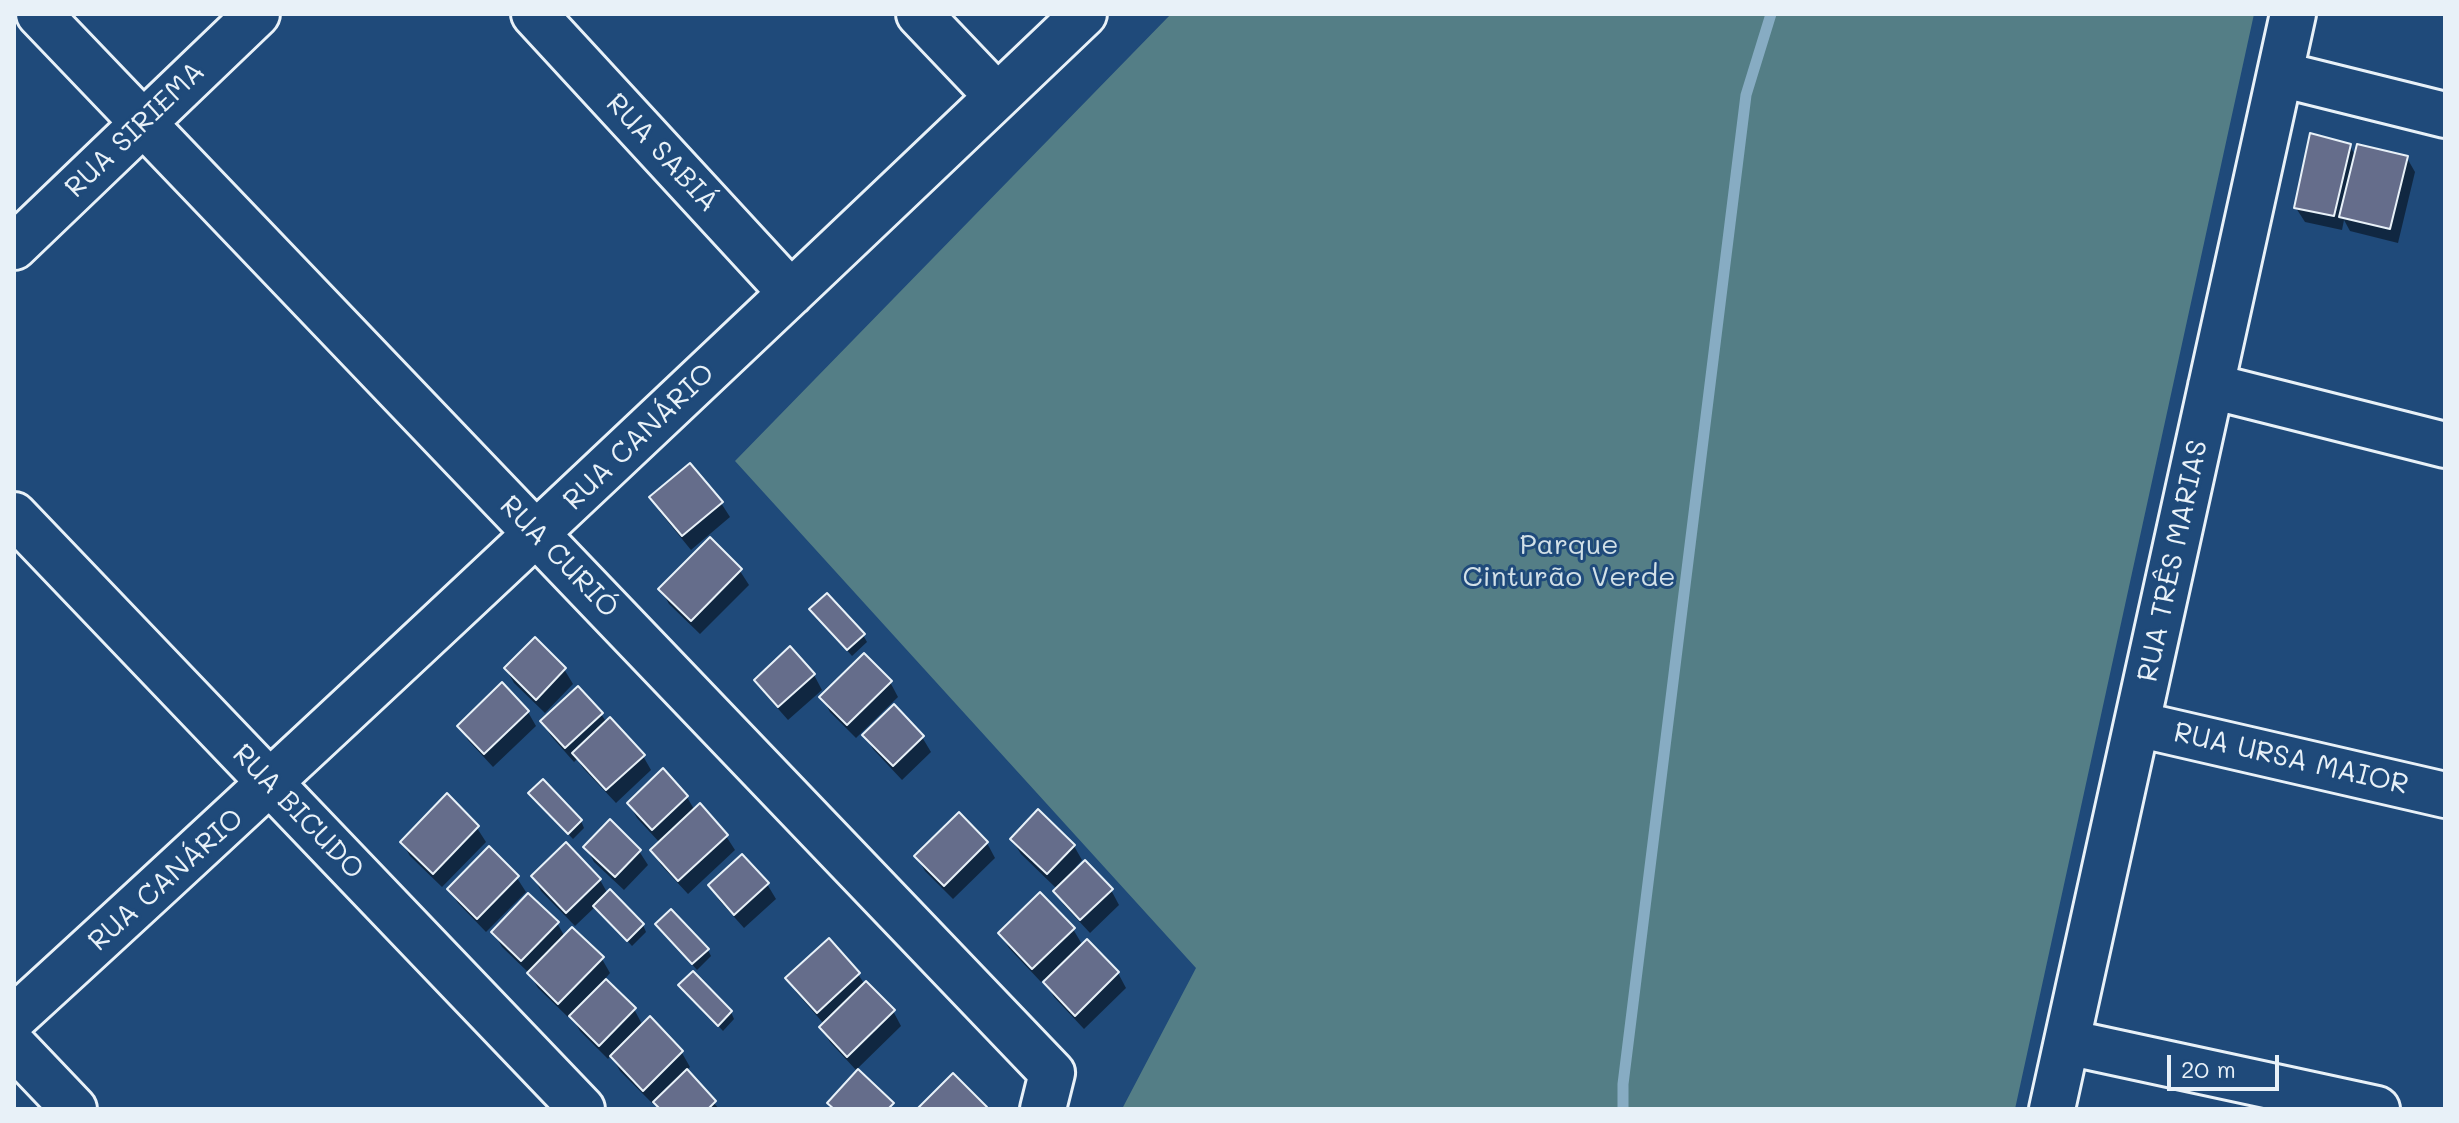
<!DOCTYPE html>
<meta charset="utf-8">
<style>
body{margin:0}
#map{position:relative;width:2459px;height:1123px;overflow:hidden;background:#1f4a7a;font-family:Mali,sans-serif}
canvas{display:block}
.frame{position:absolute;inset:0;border:16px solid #e8f1f8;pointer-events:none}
.scale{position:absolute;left:2167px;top:1055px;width:112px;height:36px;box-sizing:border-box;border:4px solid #e8f1f8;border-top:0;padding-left:10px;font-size:24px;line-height:28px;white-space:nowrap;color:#e8f1f8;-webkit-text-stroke:6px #1f4a7a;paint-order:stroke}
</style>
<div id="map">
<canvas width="2459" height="1123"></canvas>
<div class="frame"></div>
<div class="scale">20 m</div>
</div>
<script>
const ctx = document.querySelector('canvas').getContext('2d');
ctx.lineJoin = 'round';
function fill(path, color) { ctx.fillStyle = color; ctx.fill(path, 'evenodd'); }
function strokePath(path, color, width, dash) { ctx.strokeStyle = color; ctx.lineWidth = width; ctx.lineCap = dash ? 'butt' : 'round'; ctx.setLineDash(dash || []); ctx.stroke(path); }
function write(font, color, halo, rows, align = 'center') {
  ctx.font = font + ' Mali,sans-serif'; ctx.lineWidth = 6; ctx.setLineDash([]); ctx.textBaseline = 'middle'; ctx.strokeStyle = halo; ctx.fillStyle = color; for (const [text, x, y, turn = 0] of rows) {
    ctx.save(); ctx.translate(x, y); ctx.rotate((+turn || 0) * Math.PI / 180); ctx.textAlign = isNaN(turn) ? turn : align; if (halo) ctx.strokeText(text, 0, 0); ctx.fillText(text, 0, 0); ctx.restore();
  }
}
const green = new Path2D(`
 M1171,14h1083l-239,1095h-893l74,-141 -461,-507z`);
const shadow = new Path2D(`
 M2350,146l6,11 51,1 8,14 -17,71 -48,-12 -6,-11 -2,10 -37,-8 -9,-14z
 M652,498l69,5 9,14 -39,33 -31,-38z
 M710,539l30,32 9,14 -49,49 -31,-30 -8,-15z
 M811,609l52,26 4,7 -15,14z
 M506,669h58l9,15 -28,29 -31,-30z
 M814,675l8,15 -34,30 -23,-26 -9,-14z
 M890,682l8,15 -42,41 -26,-26 -8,-15z
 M528,712l8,14 -43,41 -25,-27 -8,-14z
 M601,714l6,9 36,33 8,14 -35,33 -33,-35 -6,-9 -3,3 -23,-26 -9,-15z
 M865,735l57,2 9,15 -29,28 -29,-31z
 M687,797l8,14 31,25 9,14 -47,44 -27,-29 -9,-15 8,-7 -23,-25 -8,-15z
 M535,800l46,21 3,7 -11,11z
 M477,828l9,14 -44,45 -32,-31 -8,-14z
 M1012,840l62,6 8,14 -6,7 35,23 8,15 -29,28 -26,-28 -9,-14 2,-2 -36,-35z
 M987,843l8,15 -42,41 -28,-28 -8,-14z
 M586,847l53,4 9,14 -24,25 -30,-28z
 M489,849l28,29 9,14 -40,40 -28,-29 -9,-14z
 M533,876l67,4 8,14 35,31 3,7 -14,14 -36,-40 -21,20 -34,-35z
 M767,884l9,15 -32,29 -25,-28 -8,-14z
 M557,923l8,14 37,22 8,14 -6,7 30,29 9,17 7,-7 32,34 8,14 -4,4 33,38h-60l-4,-7 -2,2 -33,-33 -9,-16 -3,4 -28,-28 -10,-17 -2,3 -30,-29 -8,-14 -28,-27 -8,-14z
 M657,925l51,25 3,6 -14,14z
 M1073,929l10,17 35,27 8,15 -42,41 -30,-32 -10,-18 -3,3 -32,-34 -9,-15z
 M858,974l7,11 28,26 8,15 -45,44 -26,-28 -9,-15 3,-3 -28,-32 -8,-14z
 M681,986l50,26 3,7 -11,12z`);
const stream = new Path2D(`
 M1623,1109v-25l123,-989 25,-81`);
const building = new Path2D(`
 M2310,133l41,11 -17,72 -40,-8z
 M2357,144l51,12 -18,73 -51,-12z
 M690,463l33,39 -41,34 -33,-39z
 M710,537l32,32 -51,52 -33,-32z
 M827,593l38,41 -18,16 -38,-41z
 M535,637l31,31 -30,32 -32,-32z
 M790,646l25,28 -37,33 -24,-27z
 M864,653l28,28 -45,44 -28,-28z
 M502,682l27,29 -45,43 -27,-28z
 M578,686l25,27 -38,35 -25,-27z
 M894,704l30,32 -31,30 -31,-31z
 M610,717l35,38 -39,35 -34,-37z
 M663,768l25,28 -36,34 -25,-27z
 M543,779l39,41 -14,14 -40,-41z
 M447,793l32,33 -46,48 -33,-32z
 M700,803l28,32 -50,46 -28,-31z
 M1038,809l37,36 -28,29 -37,-35z
 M959,812l29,30 -44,44 -30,-30z
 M610,819l31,31 -26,27 -32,-30z
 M566,842l35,37 -35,34 -35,-37z
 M489,846l30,30 -42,43 -30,-30z
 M742,854l27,29 -35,32 -26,-30z
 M1085,860l28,29 -33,31 -27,-29z
 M610,889l34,35 -17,17 -34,-35z
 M1040,892l35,36 -43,41 -34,-36z
 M528,893l31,29 -38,39 -30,-29z
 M671,909l38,40 -17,15 -37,-40z
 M572,927l32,30 -46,47 -31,-31z
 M829,938l31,35 -43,40 -32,-35z
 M1087,939l32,33 -44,44 -32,-34z
 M693,971l39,40 -14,15 -40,-41z
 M606,979l30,29 -37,38 -30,-30z
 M866,981l29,29 -48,47 -28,-30z
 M650,1016l33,35 -40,40 -33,-35z
 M687,1069l29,32 -8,8h-48l-7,-7z
 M858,1069l36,34 -6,6h-54l-7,-6z
 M953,1073l34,34 -2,2h-68z`);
const minor = new Path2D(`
 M39,14l1013,1059 -9,36
 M534,14l257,279
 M919,14l78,82
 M2280,74l165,41
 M14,247l243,-233
 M2211,386l234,59
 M14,515l568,594
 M2137,724l308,71
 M14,1018c361,-330 716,-666 1070,-1004
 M2067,1042l310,67
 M14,1046l60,63
 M2052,1109l241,-1095`);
const streetNames = [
 ["RUA SIRIEMA",135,130,-44],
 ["RUA SABIÁ",662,153,47],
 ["RUA CANÁRIO",639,437,-44],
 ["RUA CURIÓ",559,557,46],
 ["RUA TRÊS MARIAS",2173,561,-78],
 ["RUA URSA MAIOR",2291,759,13],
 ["RUA BICUDO",298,812,46],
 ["RUA CANÁRIO",166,880,-42]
];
const parkNames = [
 ["Parque",1569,545],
 ["Cinturão Verde",1569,577]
];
fill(green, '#547e86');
fill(shadow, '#0007');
strokePath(stream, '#87acc3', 11);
fill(building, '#656d8b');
strokePath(building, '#e8f1f8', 2);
strokePath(minor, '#e8f1f8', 50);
strokePath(minor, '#1f4a7a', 44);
write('28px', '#e8f1f8', '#1f4a7a', streetNames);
write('28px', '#d2e0e7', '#1f4a7a', parkNames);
</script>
